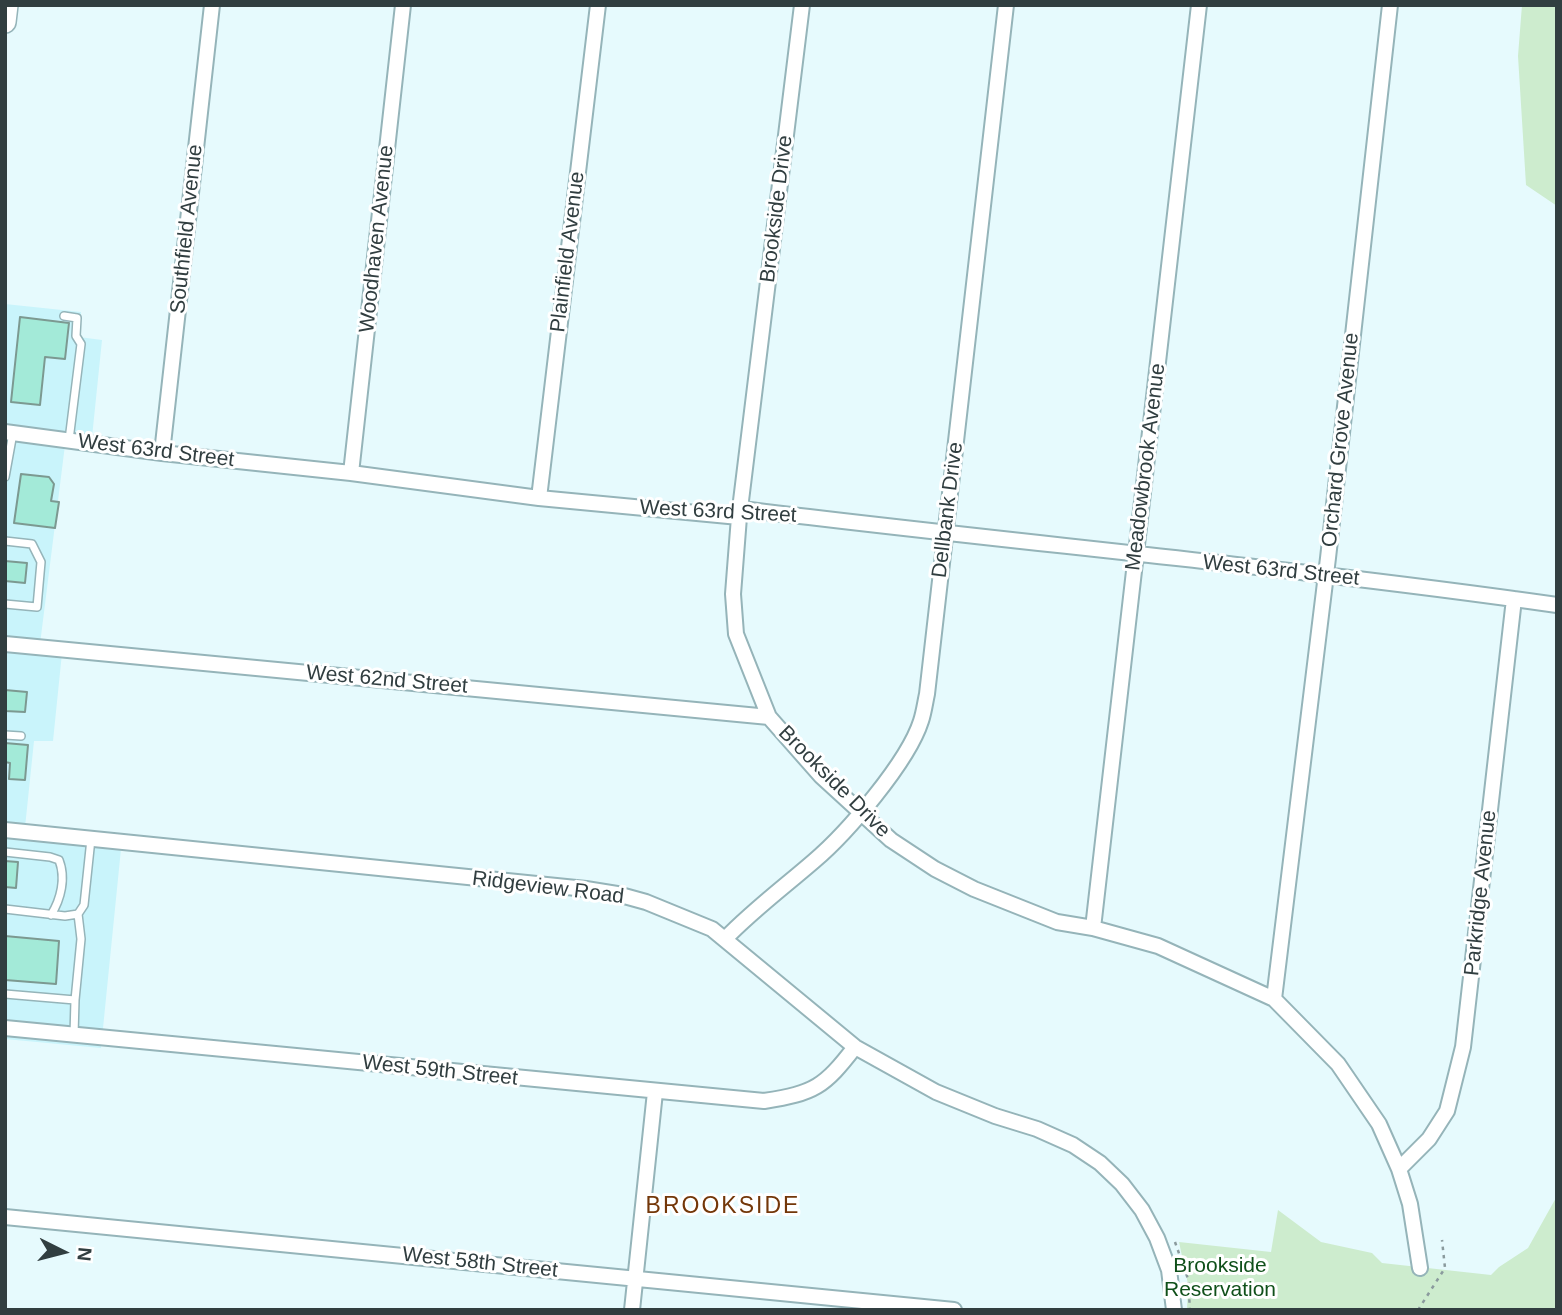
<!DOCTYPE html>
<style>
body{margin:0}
#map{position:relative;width:1562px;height:1315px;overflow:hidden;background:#e6fafd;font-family:Helvetica,sans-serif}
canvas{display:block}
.frame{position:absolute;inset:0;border:7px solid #313e40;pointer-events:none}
.north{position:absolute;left:28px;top:1217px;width:70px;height:70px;-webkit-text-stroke:5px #fff;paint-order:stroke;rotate:96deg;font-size:19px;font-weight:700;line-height:28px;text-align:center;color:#313e40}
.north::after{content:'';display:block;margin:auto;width:24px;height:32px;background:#313e40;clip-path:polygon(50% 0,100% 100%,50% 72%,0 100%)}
</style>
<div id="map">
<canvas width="1562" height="1315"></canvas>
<div class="frame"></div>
<div class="north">N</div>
</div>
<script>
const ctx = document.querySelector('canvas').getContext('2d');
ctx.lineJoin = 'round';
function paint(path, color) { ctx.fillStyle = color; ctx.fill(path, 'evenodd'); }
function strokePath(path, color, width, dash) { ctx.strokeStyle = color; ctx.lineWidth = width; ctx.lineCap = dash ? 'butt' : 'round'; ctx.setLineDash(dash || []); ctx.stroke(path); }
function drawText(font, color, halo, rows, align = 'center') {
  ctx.font = font + ' Helvetica,sans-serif'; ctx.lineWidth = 6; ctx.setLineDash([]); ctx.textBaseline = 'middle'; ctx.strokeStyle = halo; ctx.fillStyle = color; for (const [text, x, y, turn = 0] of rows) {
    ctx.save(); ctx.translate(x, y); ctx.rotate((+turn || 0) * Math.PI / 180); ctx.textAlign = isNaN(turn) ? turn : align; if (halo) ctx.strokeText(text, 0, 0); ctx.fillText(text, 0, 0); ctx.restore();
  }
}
paint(new Path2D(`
 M5 304 81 312 79 337 102 340 91 447 65 445 39 652 62 653 53 741H34L24 837 121 849 101 1048 5 1039Z`), '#c9f4fb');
paint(new Path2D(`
 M1522 5H1557V206L1526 185 1518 56Z
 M1557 1196V1310H1187L1188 1284 1179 1242 1271 1252 1278 1210 1321 1242 1372 1253 1382 1263 1491 1275 1499 1267 1528 1248Z`), '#cdecce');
const building = new Path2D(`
 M20 317 69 323 65 359 45 357 40 405 11 402Z
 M21 474 49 477 54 484 51 501 59 502 55 528 14 523Z
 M5 561 27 563 25 583 5 581Z
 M5 690 27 692 25 712 5 711Z
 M5 743 28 745 25 780 9 779 10 763 5 762Z
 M5 861 18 862 16 888 5 887Z
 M5 936 59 941 56 984 5 980Z`);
paint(building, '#a3ead8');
strokePath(building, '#7c9991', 2);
const service = new Path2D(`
 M64 316 77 318 76 336 81 344 69 440
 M5 477 13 433
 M5 541 32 544 41 562 37 607 5 604
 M5 735 21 736
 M5 852 50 857 59 860C66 878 61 899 51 915
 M5 909 65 916 78 914 84 905 91 839
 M5 994 75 1000 74 1035
 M75 1000 81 939 78 914`);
const minor = new Path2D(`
 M802 5 739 517 733 594 736 634 769 717 821 776 891 840 935 869 974 889 1057 922 1093 928 1158 946 1274 999 1338 1064 1379 1124 1399 1169 1410 1204 1420 1268
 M5 432 162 453 351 473 539 498 739 517 750 510C1019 543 1289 567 1557 605
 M162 453 212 5
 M351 473 403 5
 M539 498 598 5
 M5 644 769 717
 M5 830 586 889 617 894 646 902 712 929 855 1047 936 1092 995 1116 1037 1129 1073 1145 1100 1163 1122 1184 1142 1210 1157 1238 1169 1270 1174 1310
 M1093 928 1199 5
 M725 939C753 910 784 887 814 861 847 833 908 762 921 721 924 712 925 703 927 694L1006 5
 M1274 999 1328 558 1390 5
 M5 1028 764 1101C815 1093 824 1087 855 1047
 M1399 1169 1429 1139 1447 1111 1463 1047 1514 599
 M5 1217 954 1310
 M632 1310 655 1092`);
const secondary = new Path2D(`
 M5 22 7 5`);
strokePath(service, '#95b4b9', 10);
strokePath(minor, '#95b4b9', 18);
strokePath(secondary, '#95b4b9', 24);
strokePath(new Path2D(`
 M1175 1242 1188 1279 1190 1310
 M1418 1310 1445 1268 1442 1240`), '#8a9a9d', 2.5, [3.5, 5]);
strokePath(service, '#fff', 7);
strokePath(minor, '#fff', 14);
strokePath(secondary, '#fff', 21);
drawText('21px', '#313e40', '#fff', [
 ["Brookside Drive",777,209,-83],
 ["Southfield Avenue",187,229,-84],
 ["Woodhaven Avenue",377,239,-84],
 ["Plainfield Avenue",568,252,-83],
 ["Orchard Grove Avenue",1341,440,-84],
 ["West 63rd Street",156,451,7],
 ["Meadowbrook Avenue",1146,467,-83],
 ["Dellbank Drive",948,510,-83],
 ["West 63rd Street",718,512,3],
 ["West 63rd Street",1281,571,6],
 ["West 62nd Street",387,680,5],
 ["Brookside Drive",834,782,45],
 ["Ridgeview Road",548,888,7],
 ["Parkridge Avenue",1481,893,-84],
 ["West 59th Street",440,1071,6],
 ["West 58th Street",480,1263,6]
]);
drawText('21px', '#10501a', '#fff', [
 ["Brookside",1220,1266],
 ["Reservation",1220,1290]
]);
ctx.letterSpacing = '2px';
drawText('23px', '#733709', '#fff', [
 ["BROOKSIDE",723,1207]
]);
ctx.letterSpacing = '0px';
</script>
